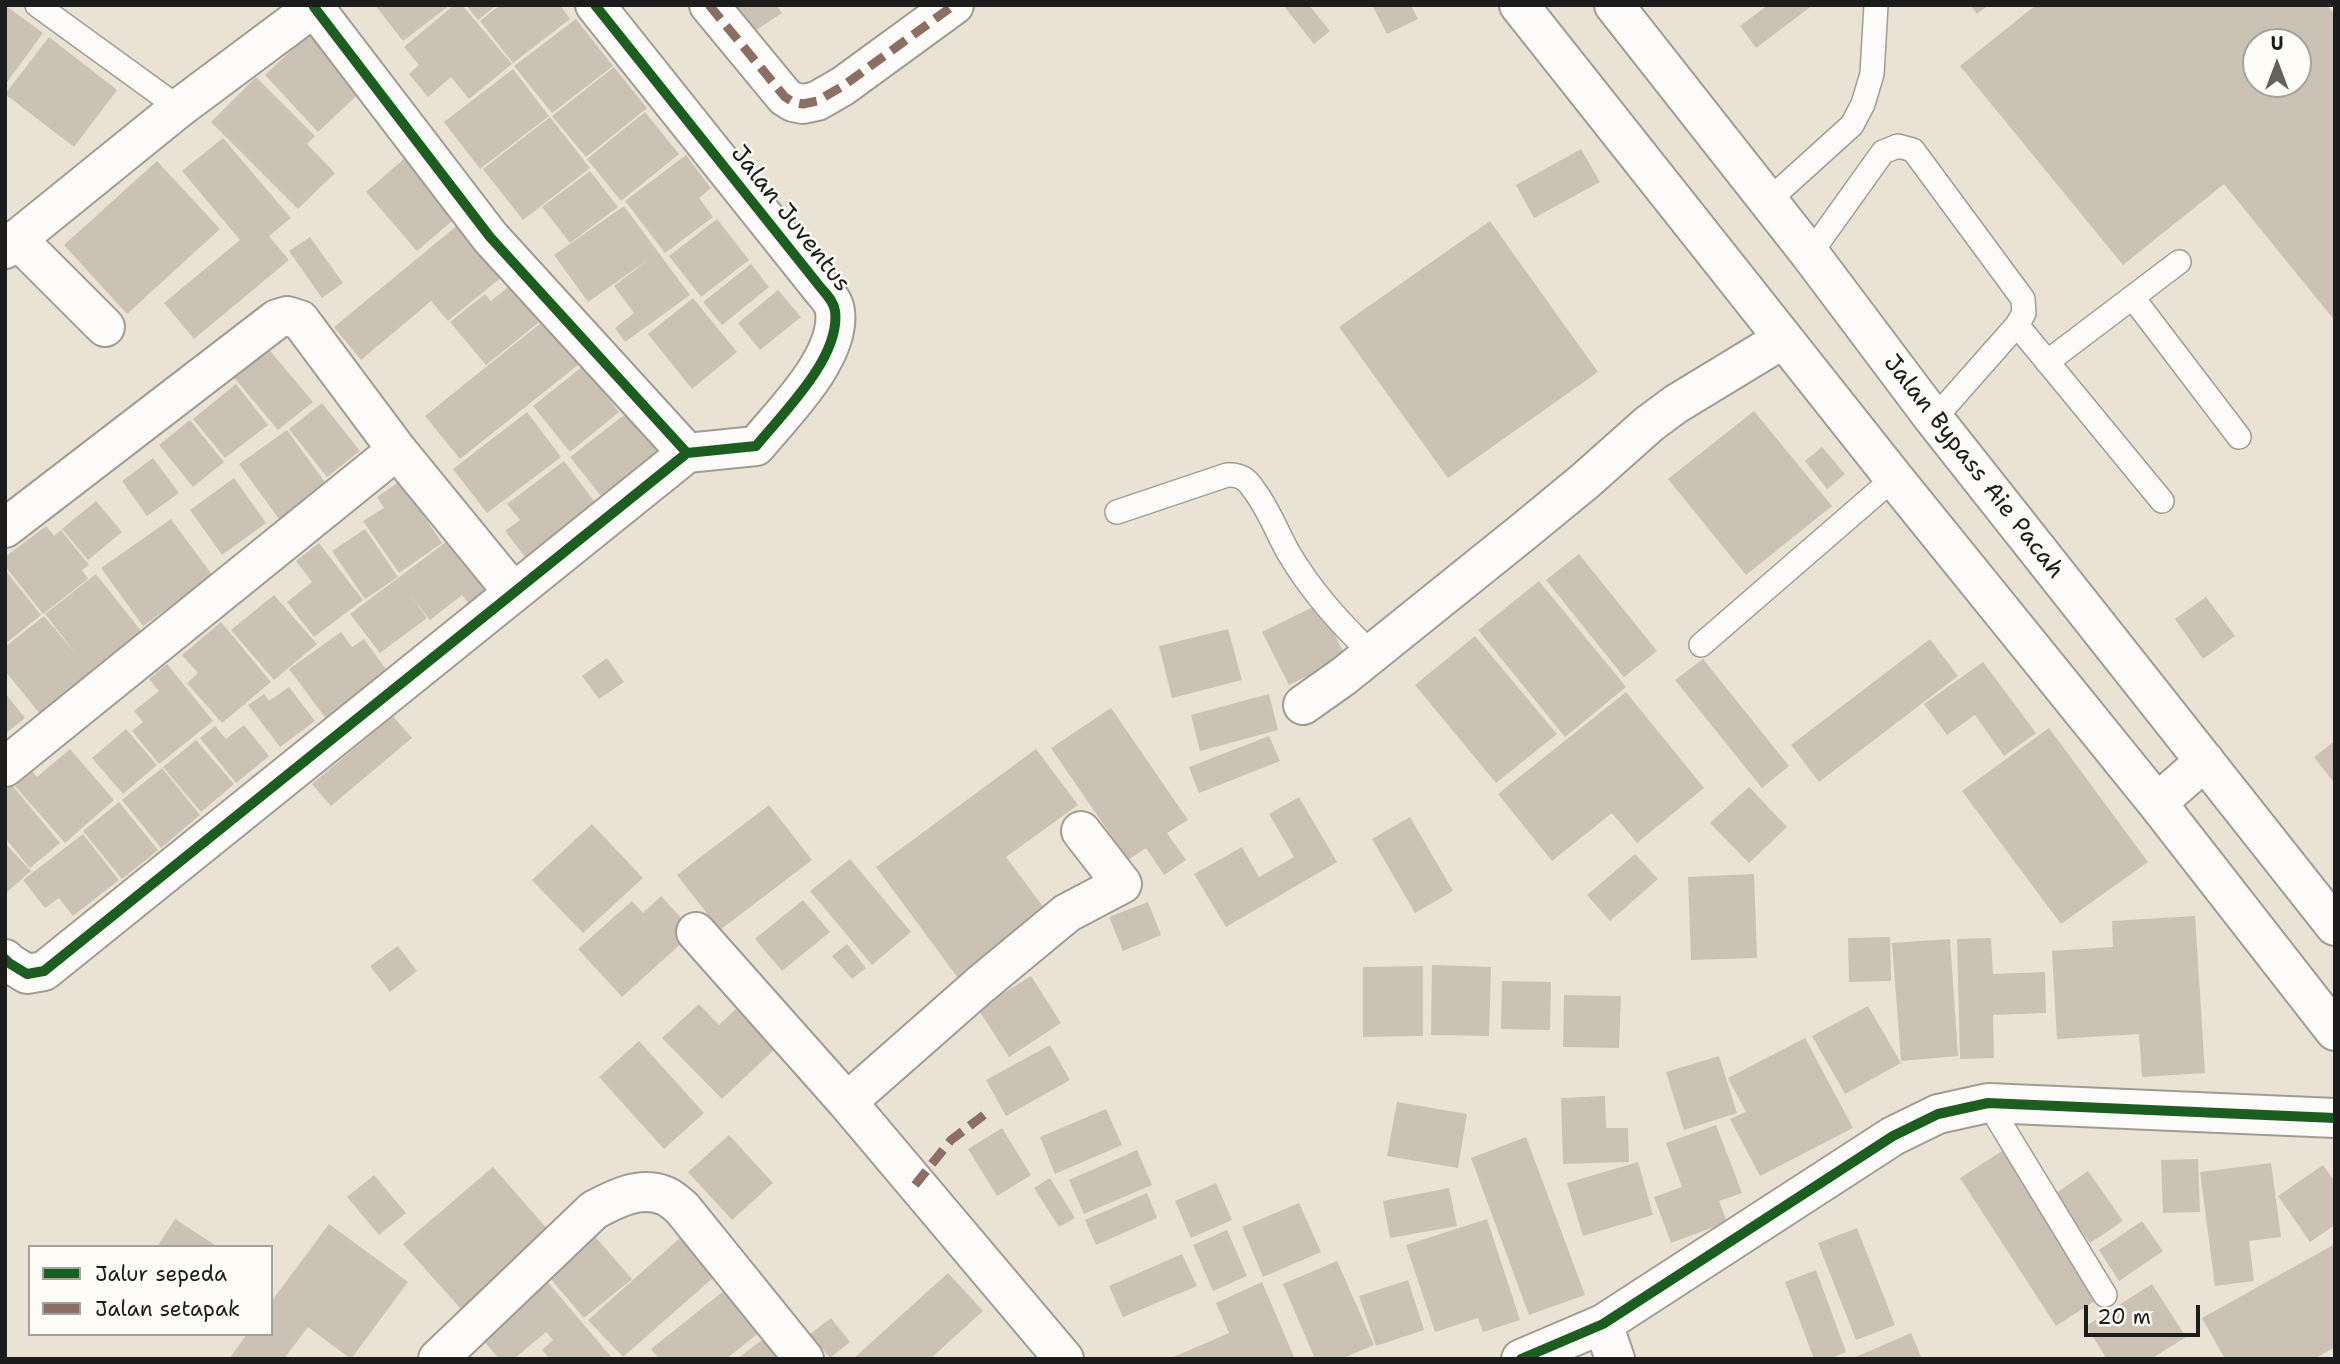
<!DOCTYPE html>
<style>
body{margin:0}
#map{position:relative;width:2340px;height:1364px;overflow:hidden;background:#eae3d5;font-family:"Shantell Sans",sans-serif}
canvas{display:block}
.frame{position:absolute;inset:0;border:7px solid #1c1c1c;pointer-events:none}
.legend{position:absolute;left:28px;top:1245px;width:245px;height:91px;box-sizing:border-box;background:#fdfcf7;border:2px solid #a3a29f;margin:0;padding:9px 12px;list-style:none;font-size:21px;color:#1c1c1c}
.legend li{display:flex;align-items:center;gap:14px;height:35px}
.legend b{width:35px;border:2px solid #a3a29f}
.north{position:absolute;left:2242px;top:28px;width:70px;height:70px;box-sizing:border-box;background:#fdfcf7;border:2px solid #a3a29f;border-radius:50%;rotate:0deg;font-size:19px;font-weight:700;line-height:28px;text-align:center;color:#1c1c1c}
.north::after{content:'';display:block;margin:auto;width:24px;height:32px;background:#64625d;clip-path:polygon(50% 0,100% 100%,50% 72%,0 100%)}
.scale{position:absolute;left:2084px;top:1305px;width:116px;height:32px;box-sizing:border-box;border:4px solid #1c1c1c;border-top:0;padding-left:9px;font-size:21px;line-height:24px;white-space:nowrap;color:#1c1c1c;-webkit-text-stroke:5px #fdfcf7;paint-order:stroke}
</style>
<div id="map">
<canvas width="2340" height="1364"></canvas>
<div class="frame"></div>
<ul class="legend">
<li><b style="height:9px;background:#1b5e20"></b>Jalur sepeda</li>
<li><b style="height:9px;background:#8d6e63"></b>Jalan setapak</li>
</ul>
<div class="north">U</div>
<div class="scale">20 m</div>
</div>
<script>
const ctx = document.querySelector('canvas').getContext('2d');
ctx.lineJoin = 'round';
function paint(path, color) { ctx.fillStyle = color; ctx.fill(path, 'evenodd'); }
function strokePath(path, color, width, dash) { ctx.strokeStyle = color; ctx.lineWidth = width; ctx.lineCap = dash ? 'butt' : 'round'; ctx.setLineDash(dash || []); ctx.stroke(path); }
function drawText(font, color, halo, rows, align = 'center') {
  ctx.font = font + ' "Shantell Sans",sans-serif'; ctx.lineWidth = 5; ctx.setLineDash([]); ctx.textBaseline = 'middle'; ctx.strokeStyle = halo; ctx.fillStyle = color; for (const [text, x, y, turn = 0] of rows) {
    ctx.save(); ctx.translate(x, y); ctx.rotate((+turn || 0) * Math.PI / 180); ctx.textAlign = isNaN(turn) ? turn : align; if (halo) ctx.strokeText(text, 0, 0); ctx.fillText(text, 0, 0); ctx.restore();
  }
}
paint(new Path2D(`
 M5 5 43 33 5 85Z
 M375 5H450L403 41Z
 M454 5H462L512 64 469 99 451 77 428 97 409 74 419 65 404 47Z
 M466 5H497L478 20Z
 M500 5H560L570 19 513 63 480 21Z
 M724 5H776L782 13 746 37Z
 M1283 5H1309L1330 31 1314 44Z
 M1375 5H1411L1418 19 1387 34 1373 7Z
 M1768 5H1813L1756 48 1740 26Z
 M1970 5H1989L1977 14Z
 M2036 5H2327L2335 15V321L2224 184 2123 265 1960 66ZM2256 42H2298V84H2256Z
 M576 19 613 66 552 113 514 66Z
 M313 30 366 87 318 132 265 75Z
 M49 37 117 90 74 147 5 94Z
 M614 67 647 108 586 157 552 116Z
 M513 69 549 116 480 169 444 122Z
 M256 77 315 136 307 144 335 173 298 209 211 122Z
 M645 112 679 154 621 201 587 159Z
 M550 117 590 168 523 220 483 169Z
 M223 138 291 218 269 236 289 260 194 339 164 303 240 240 182 171Z
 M1581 149 1600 182 1534 218 1516 185Z
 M414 150 466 209 417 251 366 192Z
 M686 155 711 188 699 198 713 217 665 253 625 201Z
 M157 161 220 229 127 314 64 245Z
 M590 171 618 207 570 243 542 207Z
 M624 206 690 295 625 342 615 328 634 313 614 286 652 257 588 302 554 255Z
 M465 219 509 271 448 321 431 301 361 360 334 327Z
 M717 219 749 260 701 297 669 256Z
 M1490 221 1598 372 1448 478 1339 327Z
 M310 237 343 283 322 298 289 251Z
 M751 264 769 287 722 325 703 302Z
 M518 279 548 315 486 365 450 322 485 294 491 301Z
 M778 290 801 317 760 350 738 323Z
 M693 298 737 352 692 389 648 334Z
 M547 318 583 361 460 459 425 416Z
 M266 346 313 402 278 430 231 374Z
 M583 366 619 412 570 452 533 406Z
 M236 384 268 425 225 458 193 419Z
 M322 403 360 451 327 477 289 429Z
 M1754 411 1832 506 1746 575 1668 479Z
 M527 412 561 457 487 513 453 469Z
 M628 412 659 451 601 496 570 457Z
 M190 420 224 462 193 487 159 445Z
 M287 430 332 492 284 526 239 464Z
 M1822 447 1845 474 1827 489 1805 461Z
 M153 458 179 493 147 516 122 481Z
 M564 461 600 509 529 562 505 531 520 520 507 504Z
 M234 478 266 523 222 555 190 510Z
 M400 481 442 543 399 573 363 521 384 508 377 497Z
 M96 501 122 532 88 560 62 529Z
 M171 519 213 576 143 626 101 568Z
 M46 526 54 536 61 530 89 565 82 570 88 579 43 614 5 566V557Z
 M365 529 398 577 365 599 332 551Z
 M446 542 462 563 476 553 502 587 473 609 462 595 430 620 410 595 427 618 380 653 350 614Z
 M319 543 363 600 314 637 287 602 312 582 296 561Z
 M1579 554 1657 651 1624 677 1546 580Z
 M5 570 41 615 5 644Z
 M96 574 141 631 89 672 92 675 41 715 5 671V647L44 616 76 654 45 614Z
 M1539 581 1626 687 1565 737 1478 630Z
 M274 595 317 644 274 680 231 630Z
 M2206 597 2235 636 2203 659 2175 619Z
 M1319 604 1346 657 1289 685 1262 632Z
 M221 622 271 682 222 723 187 683 198 673 182 655Z
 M1228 629 1242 680 1172 698 1159 646Z
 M341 632 352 647 364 639 390 675 327 720 289 669Z
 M1475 636 1557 734 1496 783 1415 685Z
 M1930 639 1958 676 1819 782 1791 745Z
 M607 658 624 682 599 699 582 676Z
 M1703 659 1789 766 1762 788 1675 680Z
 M1983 662 2036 733 2004 756 1975 715 1947 735 1924 704Z
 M167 664 213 721 159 764 132 731 143 722 134 711 159 691 149 679Z
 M289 687 315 721 280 747 248 705 264 694 269 701Z
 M1626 692 1704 788 1637 843 1612 813 1552 861 1498 794Z
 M5 693 25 718 5 734Z
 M1269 694 1278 730 1200 751 1191 715Z
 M1111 708 1188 820 1167 833 1186 860 1164 875 1146 848 1128 860 1051 748Z
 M393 716 412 738 331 806 312 784Z
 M244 725 269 756 236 783 200 738 215 726 226 739Z
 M2049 728 2148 862 2061 924 1962 791Z
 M126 729 157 765 123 794 92 758Z
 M1269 736 1280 761 1199 793 1189 767Z
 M196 740 234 784 201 812 163 767Z
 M2335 741V784L2314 757Z
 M70 749 114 800 65 843 15 786 32 771 37 777Z
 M1036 749 1078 805 1006 857 1047 912 958 978 876 867Z
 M162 768 200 815 161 848 122 800Z
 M12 785 60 843 30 868 5 838V791Z
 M1749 787 1787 827 1749 863 1710 823Z
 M1299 797 1337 862 1226 927 1194 874 1242 847 1259 877 1294 857 1269 814Z
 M119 802 158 850 122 879 83 831Z
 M769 805 812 860 720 930 677 875Z
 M1410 817 1453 891 1415 913 1372 839Z
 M592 824 643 878 583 933 532 880Z
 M83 834 119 880 73 916 59 898 45 908 23 880Z
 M5 843 31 871 5 894Z
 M1635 854 1658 879 1610 921 1587 895Z
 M850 859 911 932 872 965 810 891Z
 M1754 874 1757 958 1691 960 1688 877Z
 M661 896 694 932 622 997 578 949 632 901 643 913Z
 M803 900 830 932 782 971 755 939Z
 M1148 902 1161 935 1123 951 1109 917Z
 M2195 916 2205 1073 2142 1077 2139 1034 2057 1039 2052 951 2113 947 2112 921Z
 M1890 937 1891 981 1849 982 1848 938Z
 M1991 938 1993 974 2045 972 2046 1013 1993 1015 1994 1058 1960 1059 1957 939Z
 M1950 939 1958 1056 1901 1061 1892 943Z
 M847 944 866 968 852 979 832 956Z
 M398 946 417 971 390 992 370 966Z
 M1432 965 1491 967 1489 1036 1431 1035Z
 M1423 966V1036L1363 1037V967Z
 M1031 976 1061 1023 1009 1057 978 1009Z
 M1502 981 1551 982 1550 1030 1501 1029Z
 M1564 995 1621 996 1619 1048 1563 1047Z
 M744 1001 782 1042 722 1099 662 1038 699 1004 719 1025Z
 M1868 1006 1901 1063 1845 1094 1812 1036Z
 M1805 1038 1853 1128 1760 1176 1730 1119 1746 1112 1728 1078Z
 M639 1041 704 1113 664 1149 599 1077Z
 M1050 1045 1070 1080 1006 1116 986 1080Z
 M1719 1056 1737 1113 1684 1130 1666 1072Z
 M1605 1096 1606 1128H1628L1629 1162 1563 1164 1561 1098Z
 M1397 1102 1467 1114 1458 1168 1387 1156Z
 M1106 1109 1122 1145 1055 1174 1040 1137Z
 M1716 1125 1742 1193 1719 1201 1727 1222 1671 1243 1654 1197 1682 1187 1666 1143Z
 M1002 1128 1031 1175 997 1196 968 1149Z
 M729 1135 773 1183 732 1220 688 1172Z
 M1526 1137 1585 1295 1529 1315 1471 1158Z
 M1137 1150 1152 1185 1084 1214 1069 1180Z
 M2002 1151 2098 1299 2056 1326 1960 1178Z
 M2198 1159 2200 1212 2163 1213 2161 1160Z
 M1638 1162 1653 1215 1583 1236 1567 1183Z
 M2271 1163 2281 1237 2249 1241 2254 1281 2215 1286 2200 1172Z
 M2323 1165 2335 1182V1225L2310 1242 2278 1196Z
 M493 1167 556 1239 467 1316 403 1244Z
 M2088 1171 2123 1221 2090 1243 2055 1194Z
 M374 1175 406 1213 379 1235 347 1197Z
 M1050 1178 1075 1218 1059 1227 1034 1188Z
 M1216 1183 1232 1220 1191 1238 1175 1201Z
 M1449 1188 1457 1226 1390 1238 1383 1201Z
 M1147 1193 1157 1218 1096 1245 1085 1220Z
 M1299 1203 1321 1252 1263 1277 1242 1227Z
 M175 1219 218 1247H157Z
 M1487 1219 1520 1320 1483 1332 1478 1318 1435 1332 1406 1245Z
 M2142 1221 2163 1251 2119 1281 2099 1250Z
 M329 1224 408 1282 351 1359 308 1327 286 1356 290 1359H229L247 1334H271V1302Z
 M1857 1228 1895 1325 1856 1340 1818 1243Z
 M1227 1230 1247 1276 1213 1291 1193 1245Z
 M592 1233 632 1279 584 1318 545 1272Z
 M680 1238 714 1277 623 1357 588 1320Z
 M2335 1244V1347L2314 1359H2225L2202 1318Z
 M1182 1254 1197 1286 1123 1317 1109 1286Z
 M1337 1261 1374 1345 1341 1359H1315L1283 1284Z
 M1816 1270 1846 1352 1829 1359H1814L1785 1282Z
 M948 1273 983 1311 930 1359H853Z
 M545 1279 613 1359H550L542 1350 553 1340 546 1332 514 1359H499L478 1334Z
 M1408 1280 1424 1330 1376 1346 1359 1296Z
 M1262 1282 1295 1359H1169L1229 1333 1216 1303Z
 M2152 1284 2186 1337 2151 1359H2101L2105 1356 2086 1326Z
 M731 1285 765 1328 726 1359H659L651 1349Z
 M831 1318 850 1342 830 1358 810 1334Z
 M772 1332 793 1359H737Z
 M1911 1333 1922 1359H1851Z`), '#ccc1b5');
const lane = new Path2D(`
 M37 5 179 108
 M1768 201 1852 125 1863 104 1872 74 1876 5
 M1810 254 1883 152 1898 146 1913 150 2023 299 2024 313 2017 325 1934 419
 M2133 298 2239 437
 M2017 325 2162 501
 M2047 362 2179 262
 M1117 512 1227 475C1240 474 1247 479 1254 490 1268 508 1277 532 1288 552 1311 591 1339 622 1371 653
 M1701 645 1894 478
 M1988 1103 2105 1295`);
const street = new Path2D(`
 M595 5 821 288C827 295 834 302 835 311 841 357 783 413 756 446L687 453
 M709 5 785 97 793 102 803 104 817 101 843 86 954 5
 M18 240 105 327
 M5 249 179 108 317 5
 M5 528 277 319 287 316 300 320 397 450 513 592
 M1303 705 1344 676 1523 532 1585 481 1649 424 1676 404 1783 339
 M5 767 397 450
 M696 932 847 1102 1064 1359
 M5 959 9 963 27 974 44 971 687 453 490 237 314 7
 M847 1102 980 985 1067 913 1122 884 1081 831
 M1603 1324 1615 1359
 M438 1359 594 1210C615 1199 639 1186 663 1195 670 1197 676 1203 682 1208L804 1359
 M1521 1359 1603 1324 1893 1136 1938 1114 1988 1103 2335 1118`);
const highway = new Path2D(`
 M1519 5 1894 478 2157 803 2335 1031
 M1614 5 1810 254 1934 419 2335 926
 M2157 803 2205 761`);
strokePath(lane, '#a09c94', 26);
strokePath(street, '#a09c94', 42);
strokePath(highway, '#a09c94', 42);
strokePath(lane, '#fcfbf9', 23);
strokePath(street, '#fcfbf9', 38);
strokePath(highway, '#fcfbf9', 38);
strokePath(new Path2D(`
 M709 5 785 97 793 102 803 104 817 101 843 86 954 5
 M915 1185 951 1140 984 1115`), '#8d6e63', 9, [18, 9]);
strokePath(new Path2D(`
 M595 5 821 288C827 295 834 302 835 311 841 357 783 413 756 446L687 453
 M5 959 9 963 27 974 44 971 687 453 490 237 314 7
 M1521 1359 1603 1324 1893 1136 1938 1114 1988 1103 2335 1118`), '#1b5e20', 10);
drawText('24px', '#1c1c1c', '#fdfcf7', [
 ["Jalan Juventus",790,219,52],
 ["Jalan Bypass Aie Pacah",1973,467,52]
]);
</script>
